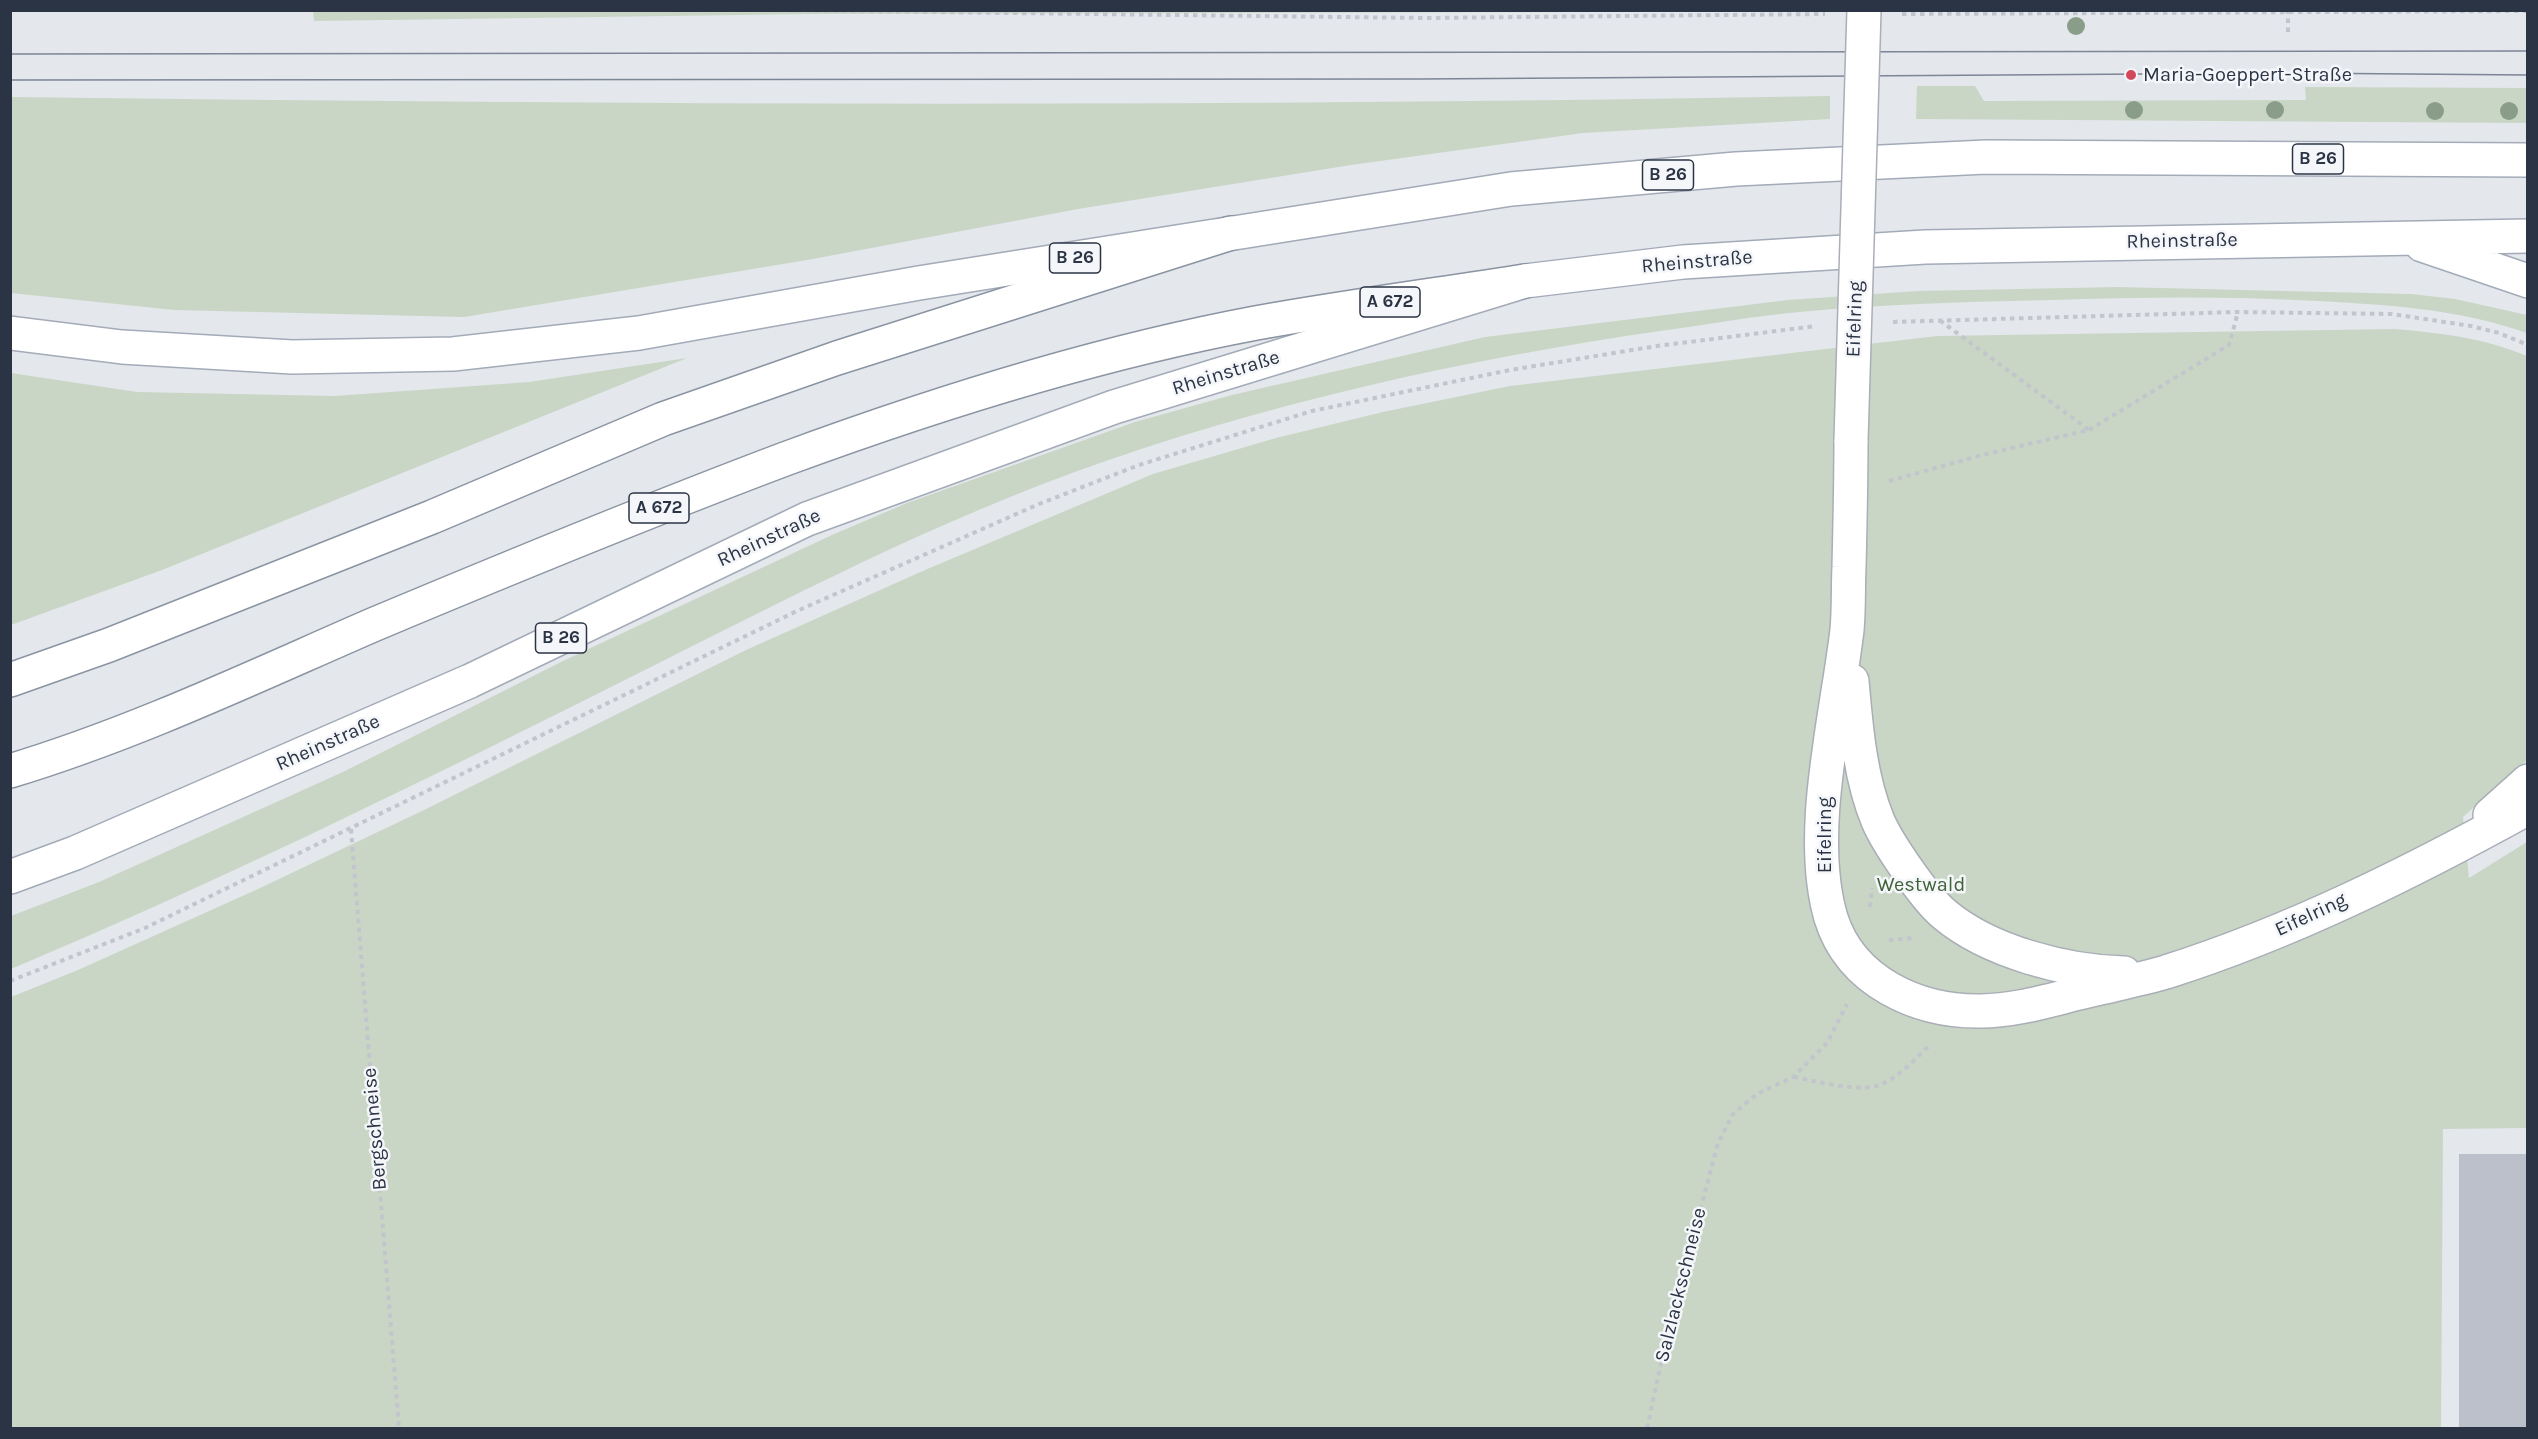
<!DOCTYPE html>
<meta charset="utf-8">
<style>
body{margin:0}
#map{position:relative;width:2538px;height:1439px;overflow:hidden;background:#e4e7ec;font-family:Karla,sans-serif}
canvas{display:block}
.frame{position:absolute;inset:0;border:12px solid #2b3445;pointer-events:none}
</style>
<div id="map">
<canvas width="2538" height="1439"></canvas>
<div class="frame"></div>
</div>
<script>
const ctx = document.querySelector('canvas').getContext('2d');
ctx.lineJoin = 'round';
function paint(path, color) { ctx.fillStyle = color; ctx.fill(path, 'evenodd'); }
function strokePath(path, color, width, dash) { ctx.strokeStyle = color; ctx.lineWidth = width; ctx.lineCap = dash ? 'butt' : 'round'; ctx.setLineDash(dash || []); ctx.stroke(path); }
function drawText(font, color, halo, rows, align = 'center') {
  ctx.font = font + ' Karla,sans-serif'; ctx.lineWidth = 5; ctx.setLineDash([]); ctx.textBaseline = 'middle'; ctx.strokeStyle = halo; ctx.fillStyle = color; for (const [text, x, y, turn = 0] of rows) {
    ctx.save(); ctx.translate(x, y); ctx.rotate((+turn || 0) * Math.PI / 180); ctx.textAlign = isNaN(turn) ? turn : align; if (halo) ctx.strokeText(text, 0, 0); ctx.fillText(text, 0, 0); ctx.restore();
  }
}
paint(new Path2D(`
 M313 11H1972L811 14 314 21Z
 M1917 86H1975L1984 101 2306 100 2305 87 2527 88V123L1916 119Z
 M1830 96V119L1583 133 1351 165 1078 209 813 259 464 317 174 310 11 293V97C617 105 1223 107 1830 96Z
 M2118 287 2411 294 2455 299 2527 315V333C2459 309 2390 305 2318 301 2229 296 2140 297 2052 300 1967 302 1883 304 1799 312 1755 316 1711 324 1667 330 1465 359 1264 403 1072 473 909 533 756 615 601 692 407 789 211 885 11 969V916L99 882 343 772 563 661 832 535 907 503 1135 422 1232 395 1485 337 1788 300 1918 291Z
 M2395 329C2441 333 2484 338 2527 356V760L2463 817 2469 878 2527 842V1128L2443 1129 2441 1428H11V997L78 970 258 889 424 810 746 650 925 570 1153 474 1276 438 1383 412 1510 386 1937 336Z
 M687 358 162 570 11 625V373L137 392 335 396 529 382Z`), '#c9d6c5');
paint(new Path2D(`
 M2528 1155V1428H2461V1156Z`), '#0003');
paint(new Path2D(`
 M2459 1154H2528V1428H2459Z`), '#bbc0ca');
const secondary = new Path2D(`
 M1851 440C1851 482 1850 525 1849 567 1848 587 1849 609 1847 630 1837 716 1806 834 1831 918 1851 982 1918 1012 1981 1011 2018 1011 2056 998 2092 990 2117 984 2142 979 2166 972 2292 932 2412 872 2528 808
 M1852 681C1856 727 1860 778 1878 821 1888 844 1925 898 1944 914 1989 952 2067 972 2124 973
 M2490 815 2528 781`);
const primary = new Path2D(`
 M2422 245 2528 281
 M10 333 122 347 292 357 453 354 639 333 919 283 1511 189 1736 169 1986 157 2528 160
 M10 877 75 853 470 681 807 519 1114 407 1525 281 1683 262 1925 247 2528 236`);
const highway = new Path2D(`
 M10 680 109 645 432 517 663 419 837 358 1231 233
 M10 771C136 733 255 676 375 624 511 567 647 511 785 459 937 403 1096 353 1256 323 1345 307 1436 295 1525 281`);
strokePath(secondary, '#a9aeb7', 36);
strokePath(primary, '#a3abb8', 36);
strokePath(highway, '#8b94a3', 36);
strokePath(new Path2D(`
 M761 10 1424 18 1825 14
 M2286 10 2288 13V35
 M1902 14 2528 11
 M1893 322 2238 312 2392 314 2471 326 2499 333 2528 345
 M2089 430 2229 345 2238 312
 M1889 481 1986 454 2089 430 1938 319
 M351 829 399 1428
 M1870 907 1872 888
 M1889 940 1914 938
 M10 981 145 928 797 611 1039 504 1139 465 1312 411 1510 370 1657 346 1816 326
 M1794 1077C1817 1081 1861 1094 1882 1084 1900 1076 1915 1059 1930 1045
 M1647 1428 1667 1336 1718 1143 1733 1114 1757 1094 1793 1077 1827 1043 1847 1004`), '#c2c5cb', 4, [4.5, 4.5]);
strokePath(secondary, '#fff', 33);
strokePath(primary, '#fff', 33);
strokePath(highway, '#fff', 33);
strokePath(new Path2D(`
 M10 54 2528 51
 M10 80 1421 79 2290 73 2528 75`), '#7d8696', 1.5);
const secondaryBridge = new Path2D(`
 M1851 440 1864 10`);
strokePath(secondaryBridge, '#a9aeb7', 36, []);
strokePath(secondaryBridge, '#fff', 33);
ctx.fillStyle = '#899d89';
for (const [x, y] of [
 [2076,26],
 [2134,110],
 [2275,110],
 [2435,111],
 [2509,111]
]) { ctx.beginPath(); ctx.arc(x, y, 9, 0, 2 * Math.PI); ctx.fill(); }
for (const [x, y, r, color] of [
 [2131,75,6,"#d1495b"]
]) { const dot = new Path2D(); dot.arc(x, y, r, 0, 2 * Math.PI); ctx.fillStyle = color; ctx.fill(dot); strokePath(dot, '#f4f6f9', 2); }
for (const [x, y, w] of [
 [2318,159,51],
 [1668,175,51],
 [1075,258,51],
 [1390,302,60],
 [659,508,60],
 [561,638,51]
]) { const box = new Path2D(); box.roundRect(x - w / 2, y - 15, w, 30, 4.5); ctx.fillStyle = '#f4f6f9'; ctx.fill(box); strokePath(box, '#2b3445', 1.5); }
drawText('bold 18px', '#2b3445', null, [
 ["B 26",2318,159],
 ["B 26",1668,175],
 ["B 26",1075,258],
 ["A 672",1390,302],
 ["A 672",659,508],
 ["B 26",561,638]
]);
drawText('20px', '#2b3445', '#f4f6f9', [
 ["Maria-Goeppert-Straße",2143,75]
], 'left');
drawText('20px', '#2b3445', '#f4f6f9', [
 ["Rheinstraße",2182,241,-1],
 ["Rheinstraße",1697,262,-5],
 ["Eifelring",1855,319,-88],
 ["Rheinstraße",1226,373,-17],
 ["Rheinstraße",769,538,-25],
 ["Rheinstraße",328,743,-24],
 ["Eifelring",1825,835,-90],
 ["Eifelring",2311,915,-25],
 ["Bergschneise",375,1129,-95],
 ["Salzlackschneise",1681,1285,-76]
]);
drawText('20px', '#3f6138', '#f4f6f9', [
 ["Westwald",1921,885]
]);
</script>
